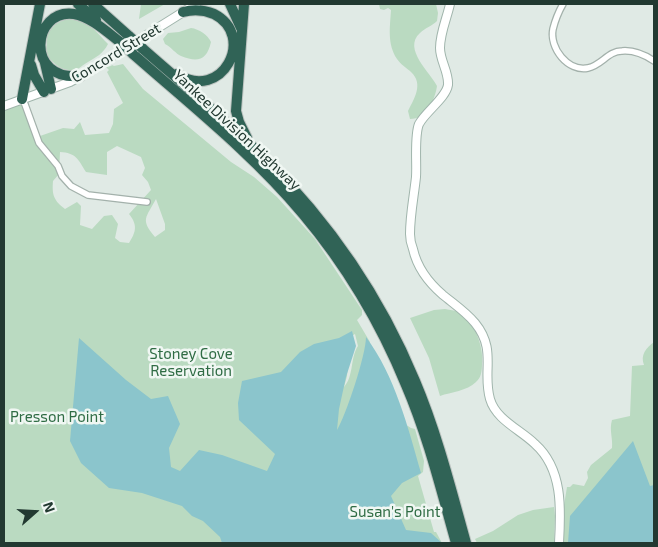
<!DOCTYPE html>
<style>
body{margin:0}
#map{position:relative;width:658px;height:547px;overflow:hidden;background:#e0eae5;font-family:"Exo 2",sans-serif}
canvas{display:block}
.frame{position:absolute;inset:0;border:5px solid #223931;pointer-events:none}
.north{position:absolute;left:10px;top:487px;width:50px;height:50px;-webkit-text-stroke:4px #f0f7f3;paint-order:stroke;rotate:71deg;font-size:14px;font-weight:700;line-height:20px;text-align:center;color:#223931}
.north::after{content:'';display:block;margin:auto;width:18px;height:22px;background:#223931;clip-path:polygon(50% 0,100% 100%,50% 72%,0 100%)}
</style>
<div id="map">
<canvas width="658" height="547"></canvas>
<div class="frame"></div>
<div class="north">N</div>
</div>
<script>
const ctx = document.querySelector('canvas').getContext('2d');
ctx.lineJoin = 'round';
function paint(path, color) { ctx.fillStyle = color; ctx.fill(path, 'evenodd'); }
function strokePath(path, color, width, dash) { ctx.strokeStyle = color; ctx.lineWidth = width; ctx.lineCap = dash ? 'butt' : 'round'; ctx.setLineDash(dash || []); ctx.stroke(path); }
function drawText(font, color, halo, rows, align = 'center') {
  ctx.font = font + ' "Exo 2",sans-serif'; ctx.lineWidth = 5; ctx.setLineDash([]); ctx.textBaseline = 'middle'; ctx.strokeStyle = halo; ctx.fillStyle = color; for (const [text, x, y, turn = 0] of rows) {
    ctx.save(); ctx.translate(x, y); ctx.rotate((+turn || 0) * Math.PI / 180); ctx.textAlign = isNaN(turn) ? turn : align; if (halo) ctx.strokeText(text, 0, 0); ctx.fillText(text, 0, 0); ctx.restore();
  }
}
paint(new Path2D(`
 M141 4H165L139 19Z
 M379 4H436L438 13 437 21C432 26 425 28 420 33 402 49 431 73 437 86 435 100 426 119 410 119L408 111C414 99 424 84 411 72 407 68 401 65 397 59 387 44 390 27 391 10L388 8 384 10 380 9Z
 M75 18C90 22 98 34 108 44 103 54 96 57 88 62 84 64 81 67 78 69 64 74 52 63 45 53L47 44 46 36C55 23 59 20 75 18Z
 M191 28C199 29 208 35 211 42 207 60 198 63 181 56 176 54 171 47 165 44L163 39 168 33 179 32Z
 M123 64 143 89 231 162 254 177 277 197 315 239 362 310V315L357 320 370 342 369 345 400 421 411 428 415 429 424 461 423 472 418 476 434 532H436L442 543H4V108L21 103 27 105 40 136 63 128 74 129 80 122 85 135 109 133 113 124 114 109 123 103 107 72 109 70 106 67 111 66 112 65 114 66ZM117 146 141 157 145 168 142 175 148 182 151 190 129 214C138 225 136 232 129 243L120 242 115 238 118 224 112 215 104 216 92 229 80 225 81 206 77 202 65 209C53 200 52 194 53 181L59 174 60 152C76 153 78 159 86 172L107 175V152ZM156 199 165 224V230L155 237C140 219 146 218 156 199ZM355 334 358 346C350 358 354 376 344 387L347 376 350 337Z
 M445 309C448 310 453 310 456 311 474 319 484 346 482 364 482 371 481 378 476 382 467 391 451 392 440 396L429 358 410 318 434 310Z
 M654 342V543H562L564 505 567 487H570L573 484 584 486 588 478 587 472 591 465 612 448C613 438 609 430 612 420L630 416 632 366 644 365C640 355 646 348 654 342Z
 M554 507 555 516 554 543H477L475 539 493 531 518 515 533 510Z`), '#badac1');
paint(new Path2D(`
 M352 331 356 346 346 377 339 409 337 430C346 415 366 355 366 337 395 376 408 427 421 473L402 483 391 496 406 530 431 533 442 543H222L220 537 203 521 192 516 182 506 142 493 109 488 81 463 70 441 79 338 126 380 151 399 168 396 180 424 169 448 171 467 180 471 199 450 222 455 267 471 275 454 239 420 238 403 242 381 281 372 300 352 314 344 339 338Z
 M633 441 650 486 654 485V543H568L570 516Z`), '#8bc5cc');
const street = new Path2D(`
 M563 4C559 11 555 21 553 29 549 48 568 72 588 68 602 65 608 51 622 51 634 50 645 55 654 61
 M23 99 39 143 58 166 62 176 71 186 88 195 147 202`);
const secondary = new Path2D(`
 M450 4C447 18 440 33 440 48 440 61 449 72 448 85 446 98 426 111 419 124 414 136 417 163 416 177 414 196 410 215 410 234 410 239 411 244 413 249 417 267 429 283 443 295 454 304 466 312 475 323 497 350 482 371 490 399 496 420 521 430 535 444 563 469 561 509 559 543
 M4 106 70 82 81 76 196 4`);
const highway = new Path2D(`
 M78 4 96 20
 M93 4 130 37
 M230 4 241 28
 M244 4 236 111 239 122 247 138
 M142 48C183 84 225 119 263 157 328 221 380 296 415 381 437 433 451 489 466 543
 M133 54C191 105 254 155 303 214 346 265 381 324 406 385 428 436 441 490 456 543
 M45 63 51 89
 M31 65 34 75 44 92
 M177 74C222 103 257 36 214 14 204 10 194 9 183 12
 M81 76C24 82 32 8 74 14 91 17 107 32 120 42
 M22 99 40 4`);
strokePath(street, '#a3b1ab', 8);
strokePath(secondary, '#a0b5ac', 10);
strokePath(highway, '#bdc4c1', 12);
strokePath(street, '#fff', 5.5);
strokePath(secondary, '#fff', 8);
strokePath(highway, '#306356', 10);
const highwayBridge = new Path2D(`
 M130 37 142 48
 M122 43 133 54`);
strokePath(highwayBridge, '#bdc4c1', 12, []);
strokePath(highwayBridge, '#306356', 10);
drawText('15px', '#223931', '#f0f7f3', [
 ["Concord Street",116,53,-31],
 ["Yankee Division Highway",237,130,43]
]);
drawText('15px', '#2f6c44', '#f0f7f3', [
 ["Stoney Cove",191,354],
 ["Reservation",191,371],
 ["Presson Point",57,417],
 ["Susan's Point",395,512]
]);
</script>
